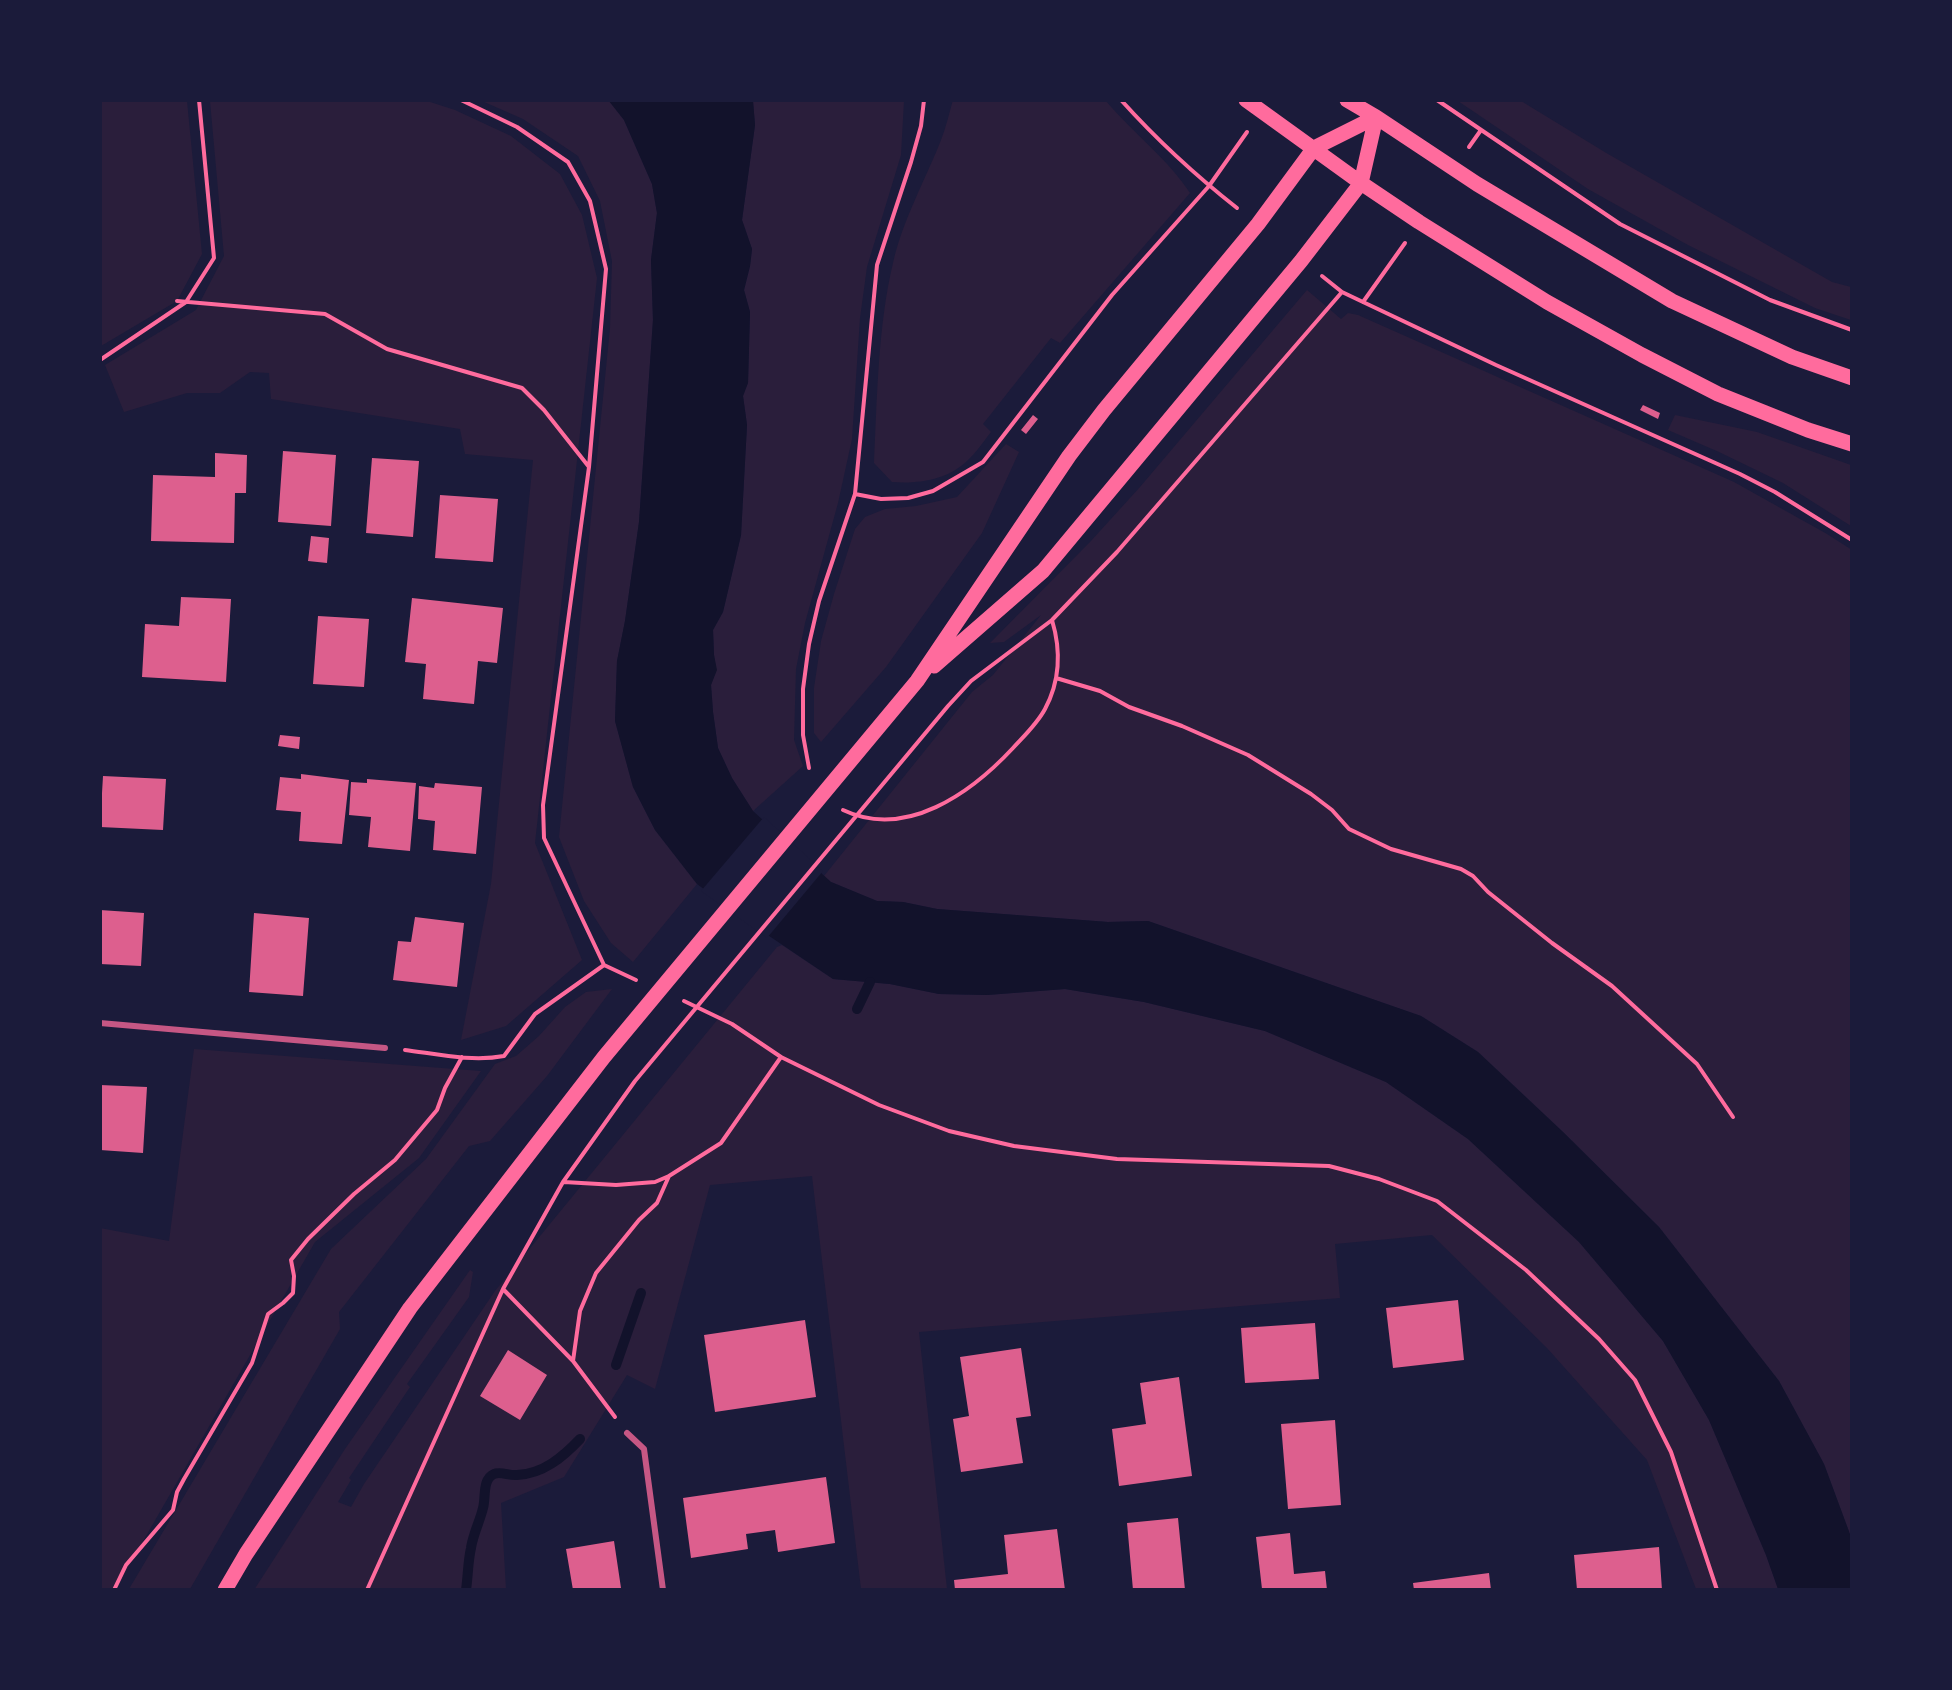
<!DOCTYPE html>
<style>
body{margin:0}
#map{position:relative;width:1952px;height:1690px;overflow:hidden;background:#1b1b3a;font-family:"Source Serif 4",serif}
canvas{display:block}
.frame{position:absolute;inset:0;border:102px solid #1b1b3a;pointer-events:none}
</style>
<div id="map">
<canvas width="1952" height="1690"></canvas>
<div class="frame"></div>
</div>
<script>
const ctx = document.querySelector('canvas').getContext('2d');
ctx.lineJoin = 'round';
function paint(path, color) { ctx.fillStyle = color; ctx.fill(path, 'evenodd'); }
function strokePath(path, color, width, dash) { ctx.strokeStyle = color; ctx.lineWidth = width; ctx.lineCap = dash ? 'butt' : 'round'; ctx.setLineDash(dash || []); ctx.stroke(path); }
paint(new Path2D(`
 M953 100 1106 101C1133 133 1167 158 1190 193L1060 343 1051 338 983 424 991 432C983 442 976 453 967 461 947 480 918 484 892 482L874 463C877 400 878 325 893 263 903 219 925 181 941 140 946 127 949 114 953 100Z
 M101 101H187L202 254 177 301 101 346Z
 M210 101H427L455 110 511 136 560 174 582 215 597 278 535 843 582 960 506 1026 461 1040 491 884 533 460 465 454 460 429 271 399 269 373 250 372 220 393H187L124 412 105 365 196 310 224 256Z
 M482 101H609L624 120 652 184 657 213 651 260 653 320 639 522 625 621 617 661 615 721 633 787 655 830 697 884 633 962 611 943 584 901 559 837 610 328 612 261 600 201 578 156 523 119Z
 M753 101H904L901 155 867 267 860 318 852 439 838 503 805 623 796 669 794 740 803 766 753 811 732 778 718 748 713 712 711 685 716 670 714 655 713 630 723 612 741 535 747 425 743 396 748 382 750 312 744 290 750 266 752 249 742 220 755 125Z
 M1458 101H1521L1608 154 1832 282 1851 287V320L1815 308 1688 245 1588 189Z
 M1307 290 1341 319 1348 313 1358 315 1734 482 1827 534 1852 550 1851 1537 1824 1464 1779 1381 1659 1227 1563 1132 1478 1052 1421 1016 1148 921 1108 922 937 909 903 902 877 901 831 882 824 876 972 692 993 675 1041 615 1004 642 990 643 1090 542 1140 487Z
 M1675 415 1757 432 1851 465V526L1783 483 1719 452 1668 430Z
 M1006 444 1019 452 982 533 886 667 821 742 814 733V688L821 641 834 594 855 529 865 517 885 509 916 506 957 497Z
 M782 945 833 979 890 984 939 994 987 995 1065 989 1144 1002 1265 1031 1386 1082 1468 1139 1579 1242 1663 1341 1709 1420 1766 1555 1778 1589H1696L1647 1460 1547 1348 1432 1235 1335 1244 1340 1298 919 1332 947 1589H861L812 1176 710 1185 655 1389 627 1375 564 1477 501 1503 506 1589 254 1590 345 1449 470 1270 473 1272 469 1297 407 1384 410 1387 349 1478 351 1480 338 1502 351 1507 364 1484 495 1291 777 947Z
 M612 989 547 1076 490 1141 469 1146 339 1312 340 1329 190 1589H129L331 1249 426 1159 495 1064 516 1056 539 1036 565 1007 586 992Z
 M194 1049 481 1071 419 1158 315 1242 115 1590 100 1589V1228L169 1241Z`), '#2a1e3b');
paint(new Path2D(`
 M609 101H753L755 125 742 220 752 249 750 266 744 290 750 312 748 383 743 396 747 425 741 535 723 612 713 630 714 655 717 670 711 685 713 712 718 748 732 778 753 811 831 882 877 901 903 902 937 909 1108 922 1148 921 1421 1016 1478 1052 1563 1132 1659 1227 1779 1381 1824 1464 1851 1537V1589H1778L1766 1555 1709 1420 1663 1341 1579 1242 1468 1139 1386 1082 1265 1031 1144 1002 1065 989 987 995 939 994 890 984 833 979 747 921 697 884 655 830 633 787 615 721 617 661 625 621 639 522 653 320 651 260 657 213 652 184 624 120Z`), '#12122b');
paint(new Path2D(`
 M764 817 823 871 767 938 701 891Z`), '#1b1b3a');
strokePath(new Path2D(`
 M857 1009 870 982
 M616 1365 641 1293
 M466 1590C468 1576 468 1561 471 1548 473 1534 480 1521 483 1508 486 1498 482 1479 494 1474 500 1471 510 1476 517 1475 543 1474 563 1457 580 1439`), '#12122b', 10);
paint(new Path2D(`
 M1643 405 1660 413 1658 419 1640 410Z
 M1033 415 1038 419 1026 434 1021 430Z
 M283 451 336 455 331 526 278 522Z
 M215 453 247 455 246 493H235L234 543 151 541 153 475 215 477Z
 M372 458 419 461 413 537 366 533Z
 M440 495 498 499 493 562 435 558Z
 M311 536 329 538 327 563 308 561Z
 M181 597 231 599 226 682 142 677 145 624 179 626Z
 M412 598 503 608 497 663 478 661 474 704 423 699 426 664 405 662Z
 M318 616 369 619 364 687 313 684Z
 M280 735 300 737 299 749 278 746Z
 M301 774 349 780 342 844 299 841 301 812 276 810 280 777 301 779Z
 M103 776 166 779 163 830 100 827Z
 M367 779 416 783 410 851 368 847 371 817 349 815 351 782 367 783Z
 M435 783 482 787 476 854 433 850 435 821 418 819 419 786 434 788Z
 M100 910 144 913 141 966 100 964Z
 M254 913 309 918 303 996 249 992Z
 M415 917 464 923 457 987 393 980 398 941 411 942Z
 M100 1085 147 1087 143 1153 100 1150Z
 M1458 1300 1464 1360 1393 1368 1386 1308Z
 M805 1320 816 1397 715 1412 704 1335Z
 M1315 1323 1319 1379 1245 1383 1241 1328Z
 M1021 1348 1031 1416 1016 1418 1023 1463 961 1472 953 1419 969 1416 960 1357Z
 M508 1350 547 1375 520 1420 480 1396Z
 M1179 1377 1192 1476 1119 1486 1112 1429 1146 1424 1140 1383Z
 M1335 1420 1341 1505 1288 1509 1281 1424Z
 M826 1477 835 1543 778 1552 775 1530 746 1534 748 1549 691 1558 683 1498Z
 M1178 1518 1185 1590H1133L1127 1523Z
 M1057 1529 1065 1590H955L954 1580 1008 1574 1004 1535Z
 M1290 1533 1294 1574 1325 1571 1327 1590 1262 1589 1256 1537Z
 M614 1541 621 1588 573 1590 566 1549Z
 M1659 1547 1662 1590H1577L1574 1555Z
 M1489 1573 1491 1590H1414L1413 1583Z`), '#dd5f8e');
strokePath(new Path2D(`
 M461 100 517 127 568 162 590 201 606 269 589 467 543 805 544 838 604 965
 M1121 100C1157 140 1195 175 1237 208
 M1437 100 1620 224 1770 300 1852 330
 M1469 147 1481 130
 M1322 276 1342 292 1363 302 1496 365 1740 474 1775 492 1852 540
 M177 301 325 314 387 349 522 388 544 410 589 467
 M1363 302 1405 243
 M100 360 186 302 214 258 199 100
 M855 494 881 499 908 498 933 491 983 462 1112 295 1209 186 1247 132
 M1056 678 1100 691 1129 707 1182 726 1248 755 1311 794 1332 810 1349 829 1391 849 1461 869 1473 876 1488 892 1552 943 1612 986 1697 1064 1733 1117
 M809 768 803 735V689L809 644 819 601 855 494 877 265 911 162 921 126 924 100
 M843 810C906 840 971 793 1013 748 1024 736 1037 724 1045 709 1060 681 1061 650 1052 620
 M604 965 636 980
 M684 1001 732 1024 781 1057 879 1105 949 1131 1014 1146 1117 1159 1329 1166 1379 1179 1437 1201 1526 1270 1599 1339 1635 1380 1671 1452 1717 1590
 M405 1050C437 1054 472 1062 504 1056L535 1014 604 965
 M564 1182 616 1185 655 1182 669 1176 721 1143 781 1057
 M503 1289 573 1361 615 1417
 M573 1361 580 1311 596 1273 639 1220 657 1203 669 1176
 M114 1590 126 1565 173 1510 177 1492 184 1479 252 1363 268 1314 283 1303 293 1293 294 1276 291 1260 308 1239 354 1194 395 1160 437 1110 445 1088 462 1057
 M367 1590 503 1289 563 1182 635 1081 948 706 971 681 1052 620 1117 552 1342 292`), '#ff6b9d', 4);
strokePath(new Path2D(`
 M100 1023 385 1048
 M627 1433 644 1449 663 1590`), '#c65784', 6);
strokePath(new Path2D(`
 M1246 100 1361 183 1419 222 1547 302 1642 355 1718 394 1808 430 1852 444
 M1347 100 1376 117 1477 184 1672 301 1792 357 1852 378
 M934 666 1043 571 1301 261 1361 183 1376 117
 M225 1590 246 1554 410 1308 604 1057 917 681 1069 456 1104 410 1258 224 1314 148 1376 117`), '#ff6b9d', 15);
</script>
